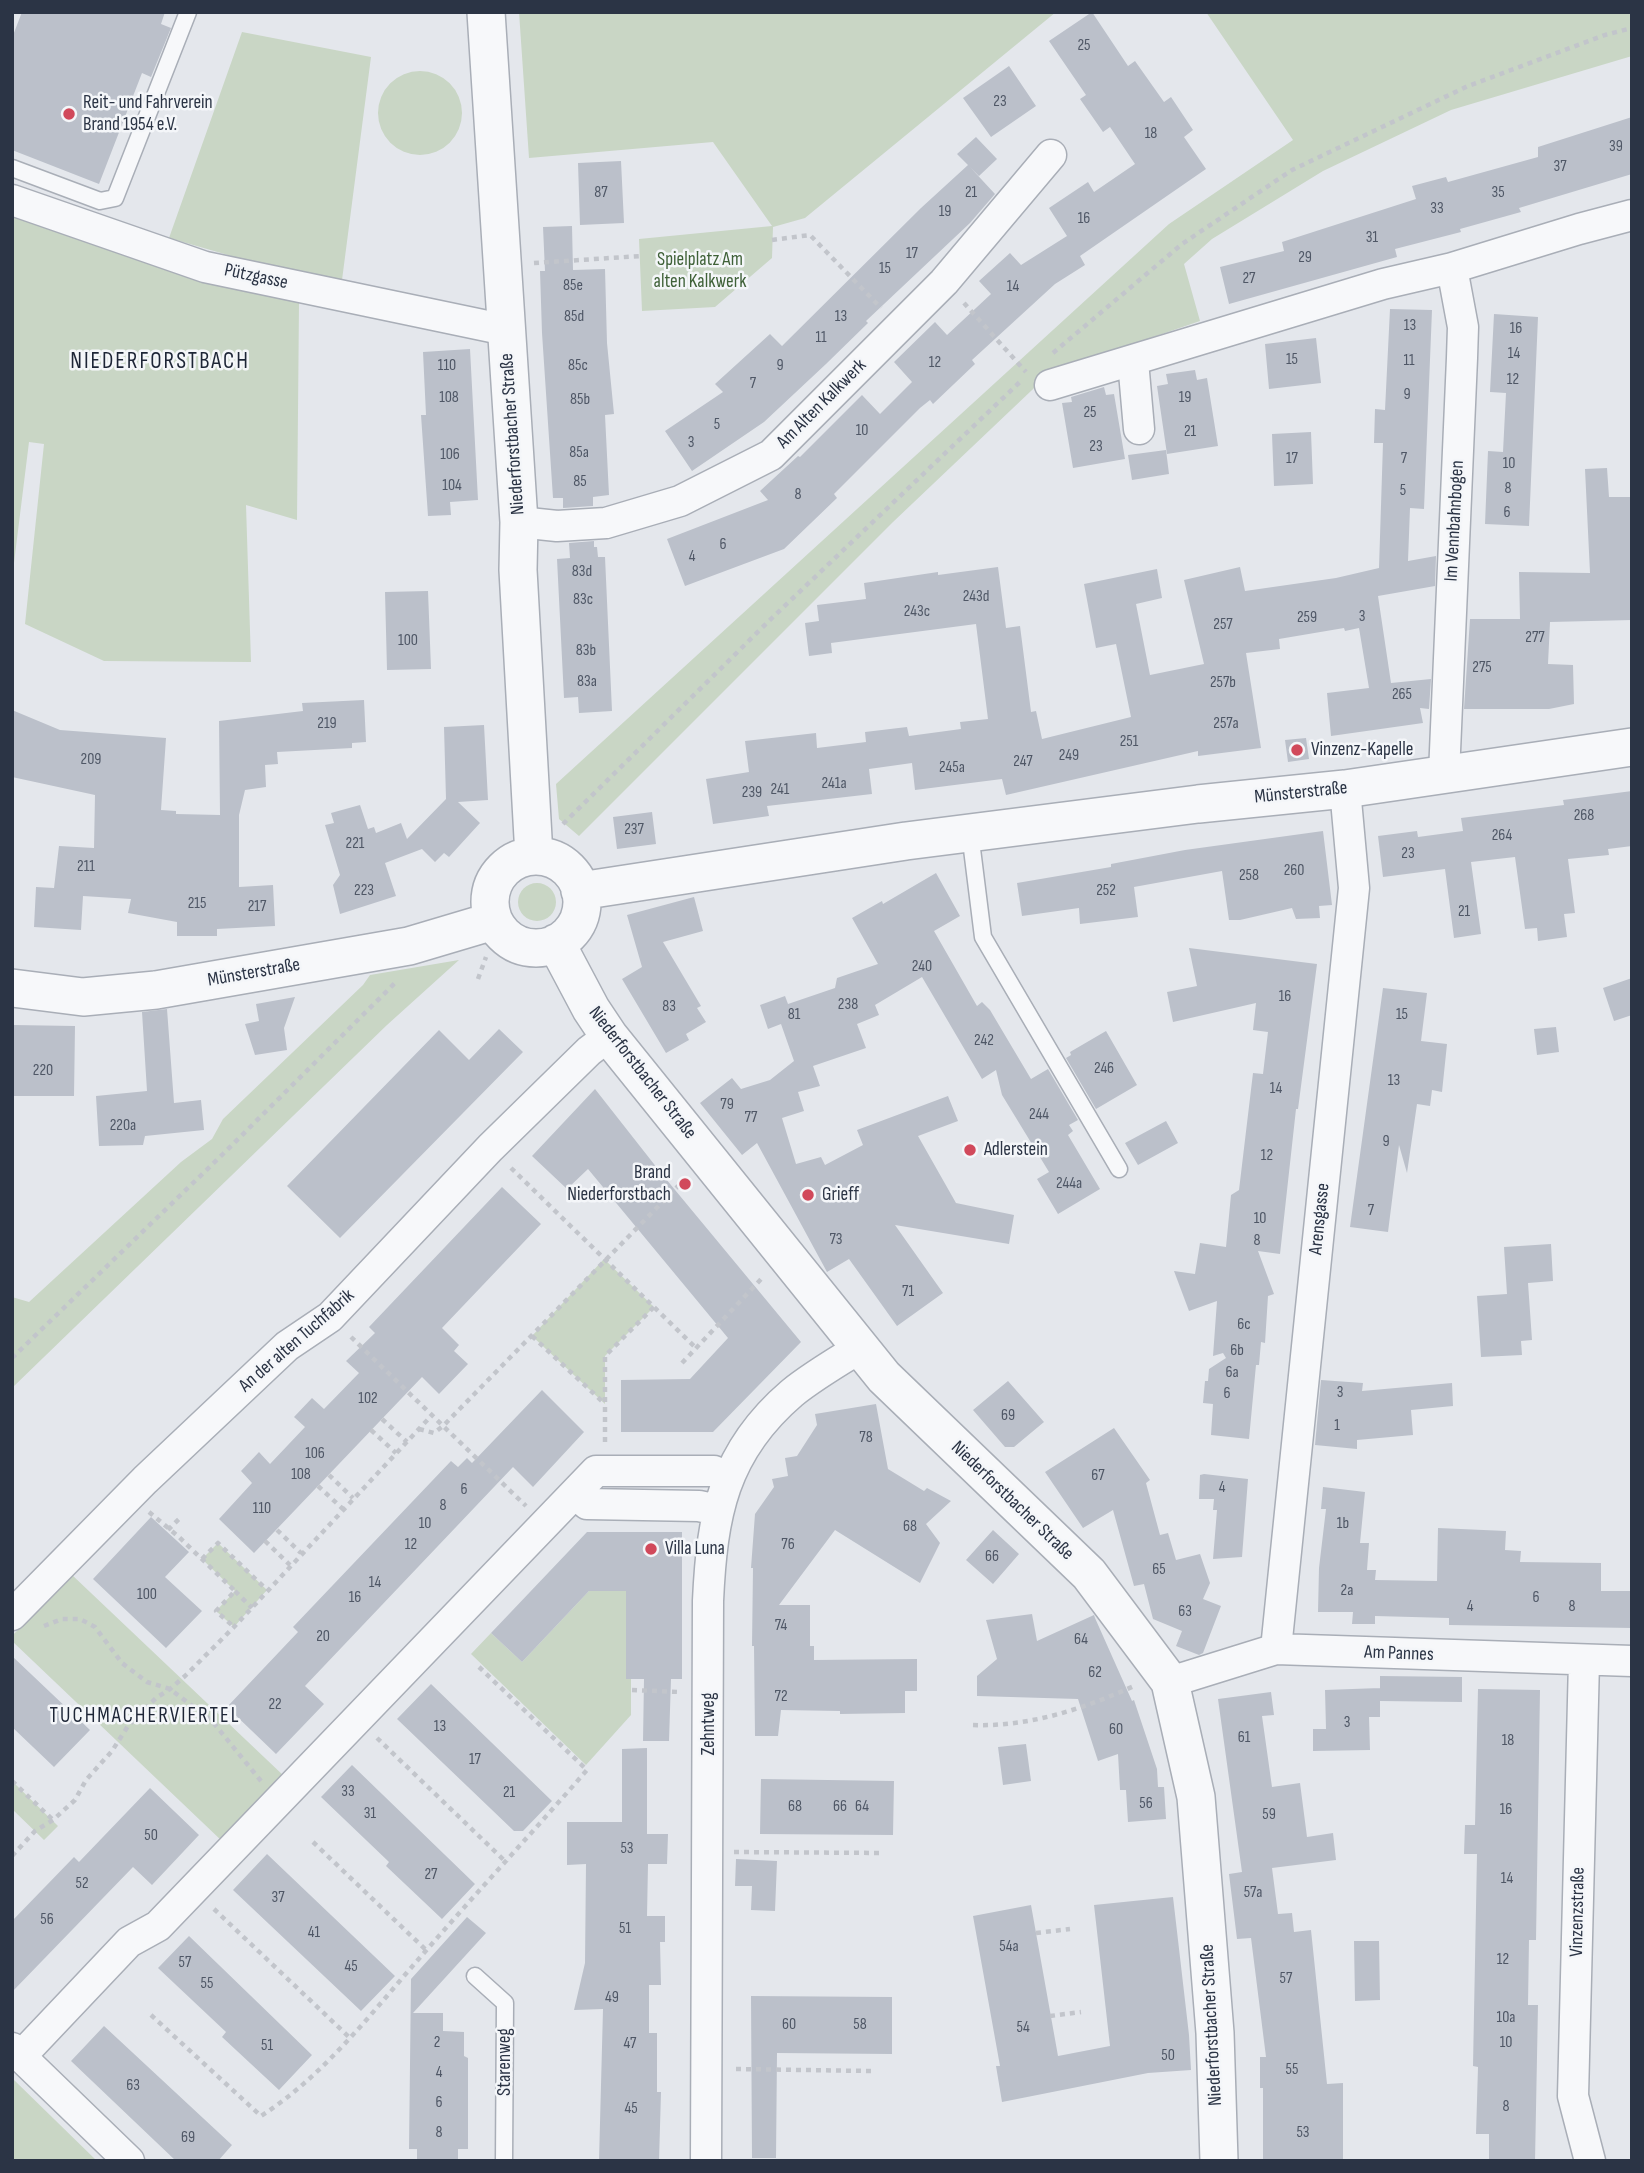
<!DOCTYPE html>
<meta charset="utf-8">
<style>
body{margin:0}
#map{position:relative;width:1644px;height:2173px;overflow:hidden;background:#e4e7ec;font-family:"Sofia Sans Condensed",sans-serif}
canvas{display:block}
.frame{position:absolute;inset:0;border:14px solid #2b3445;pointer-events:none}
</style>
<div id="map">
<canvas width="1644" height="2173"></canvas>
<div class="frame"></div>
</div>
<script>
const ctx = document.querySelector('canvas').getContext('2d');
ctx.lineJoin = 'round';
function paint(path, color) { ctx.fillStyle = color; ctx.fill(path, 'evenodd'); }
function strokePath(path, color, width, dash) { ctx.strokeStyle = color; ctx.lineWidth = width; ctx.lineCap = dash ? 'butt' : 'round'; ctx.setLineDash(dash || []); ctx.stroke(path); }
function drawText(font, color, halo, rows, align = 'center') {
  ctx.font = font + ' "Sofia Sans Condensed",sans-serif'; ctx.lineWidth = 5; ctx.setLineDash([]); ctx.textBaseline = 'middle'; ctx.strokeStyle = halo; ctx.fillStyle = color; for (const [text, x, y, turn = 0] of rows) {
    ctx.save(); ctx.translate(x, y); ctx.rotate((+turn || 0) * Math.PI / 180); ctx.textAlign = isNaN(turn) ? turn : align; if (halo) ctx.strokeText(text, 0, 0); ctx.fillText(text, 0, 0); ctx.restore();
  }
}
paint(new Path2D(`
 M519 12H1056L805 218 773 227 772 258 715 307 642 311 639 239 772 226 713 142 529 158Z
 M1206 12H1632V56L1451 110 1323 171 1212 239 1184 264 1200 321 1051 372 893 522 579 836 559 819 556 784 1169 224 1293 140Z
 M242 32 371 57 342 280 318 281 169 238Z
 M378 113a42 42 0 1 1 84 0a42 42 0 1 1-84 0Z
 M12 215 43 227 299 303 297 520 246 505 251 662 104 661 25 624 44 444 29 442 12 579Z
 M518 902a19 19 0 1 1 38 0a19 19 0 1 1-38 0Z
 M459 960 387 1025 12 1388V1297L29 1302 181 1162 212 1139 223 1119 363 985 370 975Z
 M604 1259 654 1307 605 1356V1404L532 1336Z
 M218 1543 267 1590 234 1627 216 1611 235 1591 202 1559Z
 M71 1574 285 1777 223 1842 12 1641V1636Z
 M607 1579 627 1581 626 1679H631V1715L586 1765 471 1654 491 1633 522 1662 589 1591H607Z
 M12 1781 58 1826 44 1840 12 1809Z
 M12 2078 97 2161H12Z`), '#c9d6c5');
paint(new Path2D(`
 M22 12H165L161 24 171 28 151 77 142 73 99 184 12 150V38Z
 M1092 12 1128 66 1135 61 1164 102 1171 97 1193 130 1184 137 1206 169 1080 256 1085 265 1055 284 972 360 975 364 933 404 930 400 920 408 834 494 837 498 784 549 685 586 667 539 768 500 760 491 798 456 800 457 862 395 880 414 912 382 894 362 935 322 947 335 991 294 979 281 1010 253 1021 265 1067 236 1049 208 1088 182 1094 192 1135 164 1110 127 1103 132 1080 99 1086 95 1049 41Z
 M1009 66 1036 106 991 137 963 98Z
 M1632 117V174L1519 208 1521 212 1460 229 1461 232 1395 249 1397 257 1229 304 1220 267 1284 251 1282 242 1416 199 1412 186 1446 177 1448 182 1538 157V147Z
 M976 137 997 159 979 176 970 167 995 194 970 223 866 321 868 323 826 364 764 422 692 471 665 431 723 392 715 384 770 334 782 346 921 208 968 165 957 154Z
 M621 161 624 223 580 225 578 163Z
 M572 226 573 270 605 269 607 343 614 414 605 415 609 495 593 497V506L563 508V498H553L542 333 540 271H545L543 227Z
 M1390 309 1432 310 1424 509 1410 508 1408 561 1436 556 1435 586 1378 596 1391 683 1431 679 1429 709 1420 708 1423 723 1331 736 1327 693 1369 688 1359 628 1345 631 1344 628 1279 639 1280 649 1246 653 1261 748 1198 756V751L1006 795 1002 779 915 790 912 763 869 769 872 794 767 806 769 816 713 824 706 779 749 772 745 741 816 733 817 748 866 742 865 732 907 727 909 736 961 729 960 722 988 719 976 624 831 643 832 653 809 656 805 623 819 621 817 605 866 599 864 583 938 572V575L998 567 1006 628 1020 626 1031 712 1036 711 1042 739 1131 717 1116 644 1096 648 1084 584 1157 569 1162 598 1136 604 1150 675 1204 664 1184 580 1240 567 1245 591 1336 578 1379 568 1383 443H1374L1375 409 1385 410Z
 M1494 314 1538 317 1529 526 1485 524 1488 451 1503 452 1506 393 1490 392Z
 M1316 338 1321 383 1269 389 1265 344Z
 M470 349 478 500 450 502 451 515 428 516 421 415H426L423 352Z
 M1195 370 1197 380 1207 378 1218 446 1167 454 1157 386 1168 384 1166 374Z
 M1104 387 1106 395 1114 394 1125 459 1073 468 1062 403 1072 402 1071 397Z
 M1311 432 1313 484 1274 486 1272 434Z
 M1166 450 1169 474 1132 480 1128 455Z
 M1607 468 1609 497H1632V620L1550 622 1548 664 1573 665 1574 704 1549 709H1464L1470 619H1520L1519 572 1590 573 1585 469Z
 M594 541V547H597L598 557H605L612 711 579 713 578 697 564 698 557 559 570 558 569 543Z
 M428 591 431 669 387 670 385 592Z
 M364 700 366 742 352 743V748L277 752 278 764 265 765 266 787 245 790 239 815V887L273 885 275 926 217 929V936H177V922L128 913 131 899 83 896 81 930 34 927 36 887 54 888 59 846 94 848 95 795 12 777V710L60 730 166 738 161 810 176 811V814L220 815 219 721 303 711 302 703Z
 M484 725 488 800 458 802 480 823 449 857 444 853 435 862 422 849 385 863 396 896 340 914 333 885 340 875 325 825 334 823 331 813 360 805 368 829 374 827 376 833 401 823 407 839 446 799 444 727Z
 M1306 738 1309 759 1288 762 1285 740Z
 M1632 791V846L1608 849 1609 855 1568 859 1575 913 1564 914 1567 937 1538 941 1537 928 1525 929 1515 857 1471 862 1481 934 1454 938 1445 869 1383 877 1378 836 1417 831 1418 837 1463 831 1461 818 1564 805 1563 800Z
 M652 812 656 844 617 849 613 817Z
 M1323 831 1332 905 1319 906 1320 918 1296 919 1292 908 1240 920H1229L1222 871 1134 887 1138 917 1080 924 1079 908 1022 916 1017 883 1111 867V864L1185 850Z
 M936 873 960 916 934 931 977 1006 982 1002 990 1010 1031 1079 1048 1069 1078 1120 1069 1125 1073 1131 1068 1135 1100 1189 1058 1214 1037 1179 1049 1172 1002 1095 996 1070 982 1079 922 977 875 1005 879 1015 857 1024 866 1048 813 1066 820 1086 798 1092 804 1111 782 1118 796 1164 821 1157 825 1165 863 1145 857 1130 948 1096 958 1121 918 1136 956 1203 1014 1215 1009 1244 895 1225 943 1293 897 1326 849 1259 827 1272 757 1143 742 1155 700 1103 732 1078 741 1089 770 1080 794 1061 781 1024 768 1029 760 1005 785 996 788 1004 835 988 837 978 878 964 852 918 882 901 883 904Z
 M694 897 703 931 663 942 701 1006 697 1008 706 1022 686 1034 689 1040 666 1053 622 979 642 967 627 915Z
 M1189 948 1317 964 1298 1109H1296L1280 1254 1258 1251 1274 1294 1268 1296 1265 1343 1261 1342 1259 1365H1256L1249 1439 1211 1435 1213 1404 1203 1403 1205 1381H1208L1209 1369 1226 1358 1223 1353 1213 1356 1217 1301 1189 1311 1174 1271 1195 1274 1200 1243 1226 1247 1231 1195 1239 1190 1253 1073 1263 1074 1268 1032 1253 1030 1256 1003 1173 1022 1167 992 1197 986Z
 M1632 978V1015L1614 1021 1603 988Z
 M1383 988 1427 993 1421 1041 1447 1044 1442 1092 1432 1090 1430 1106 1417 1104 1407 1173 1399 1145 1388 1232 1350 1227Z
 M295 997 284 1028 287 1050 255 1055 245 1024 259 1021 256 1004Z
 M167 1009 174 1103 201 1100 204 1130 145 1136 143 1145 99 1146 96 1096 147 1091 142 1012Z
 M13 1025 75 1026 74 1096H12Z
 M1556 1027 1559 1052 1537 1055 1534 1029Z
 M499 1029 523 1052 340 1238 287 1186 439 1030 469 1060Z
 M1106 1031 1137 1085 1096 1109 1066 1058 1071 1055 1070 1052Z
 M595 1089 661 1173 801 1342 713 1432H621V1380L690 1379 728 1338 588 1169 567 1189 532 1156Z
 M1166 1121 1178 1143 1138 1165 1125 1143Z
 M502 1187 541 1224 442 1328 459 1345 454 1351 468 1364 439 1394 422 1377 254 1553 219 1519 252 1483 241 1471 259 1452 270 1464 305 1427 294 1417 312 1398 324 1409 359 1373 346 1361 375 1333 369 1327Z
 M1551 1244 1553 1281 1528 1283 1532 1340 1521 1341 1522 1355 1481 1357 1477 1296 1507 1294 1504 1247Z
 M1321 1380 1363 1383 1362 1391 1452 1383 1453 1406 1411 1410 1413 1435 1357 1440V1449L1315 1445Z
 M1008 1381 1044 1422 1014 1447H1005L973 1410Z
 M542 1390 584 1432 533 1487 513 1467 305 1686 324 1704 276 1754 227 1707 298 1632 293 1627 451 1461 458 1467 467 1458 472 1463Z
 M876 1404 888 1469 924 1491 927 1488 951 1501 926 1524 940 1543 920 1583 835 1530 779 1605H810V1646H814V1660L917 1659V1691H905V1713L840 1714V1711L781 1710 778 1736H755L754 1646H752L753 1568H751L755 1514 774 1487 772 1479 788 1476 785 1458 797 1456 817 1425 815 1414Z
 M1114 1428 1150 1480 1146 1483 1160 1535 1168 1533 1176 1560 1200 1554 1210 1583 1203 1599 1221 1606 1203 1653 1199 1655 1176 1646 1182 1631 1153 1619 1144 1584 1134 1586 1113 1510 1083 1528 1045 1472Z
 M1204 1474 1248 1479 1242 1557 1213 1559 1217 1510H1213L1214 1499H1199L1200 1475Z
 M1323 1487 1365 1492 1360 1543H1369L1367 1570H1376L1375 1580 1437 1581 1438 1528 1506 1531 1505 1550 1521 1551 1520 1562 1601 1563V1591H1632V1628L1449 1625V1618L1375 1616V1624H1352L1353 1612H1318L1319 1568 1326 1509H1321Z
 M151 1517 189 1552 165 1577 202 1611 166 1648 93 1579Z
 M993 1530 1019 1554 993 1584 966 1560Z
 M587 1532H682V1679H671L669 1741H643L644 1679H626V1591H589L522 1662 491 1633Z
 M1032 1614 1037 1641 1094 1615 1095 1618 1132 1701 1134 1700 1157 1769 1158 1787H1164L1166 1819 1128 1822 1126 1790H1120L1118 1754 1098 1761 1078 1699 977 1696V1676L997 1659 986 1620Z
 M12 1656 90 1730 54 1767 12 1727Z
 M1380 1676 1462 1677V1702L1380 1701Z
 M431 1684 552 1801 523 1831H514L397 1719Z
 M1380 1688V1717H1369L1370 1750 1313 1751V1729H1326L1325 1690Z
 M1478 1689 1540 1690 1536 1940H1529L1528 2005H1538L1535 2161H1489V2134H1476L1478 2067 1473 2066 1477 1854H1464L1465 1825H1475Z
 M1271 1692 1274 1715 1262 1716 1272 1787 1300 1783 1307 1837 1333 1833 1336 1860 1272 1868 1278 1914 1292 1913 1294 1932 1311 1930 1327 2084 1343 2083V2161H1263V2088H1260V2057H1266L1251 1938 1237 1939 1229 1874 1242 1872 1218 1699Z
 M1026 1744 1031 1781 1003 1785 998 1747Z
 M647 1748V1834H668L667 1864H648L647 1916H665V1942H660L661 1985H649V2033H657V2092H661L659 2161H599L603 2009 574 2010 585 1963 586 1864 567 1865V1822H622V1749Z
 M352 1765 475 1884 442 1919 386 1866 389 1862 321 1797Z
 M761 1779 894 1781 893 1835 760 1834Z
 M150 1788 199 1835 152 1885 133 1867 12 1992V1921L74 1857 79 1862Z
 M267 1854 395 1976 361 2011 233 1890Z
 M736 1859 777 1861 775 1911 751 1910 752 1886H735Z
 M1173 1897 1189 2035 1191 2070 1148 2073 1002 2102 996 2066H1000L973 1916 1031 1905 1058 2056 1110 2046 1094 1905Z
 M467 1917 486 1933 413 2013H443V2031L464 2032V2056L468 2058V2149H458V2161H417V2149H409L411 1979Z
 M189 1936 312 2055 279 2090 222 2037 226 2032 158 1968Z
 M1354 1941H1379L1380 2000 1355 2001Z
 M751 1996 892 1997V2054L777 2053 776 2158H752Z
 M104 2026 232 2145 218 2161H176L71 2061Z`), '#bbc0ca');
const service = new Path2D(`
 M12 168 100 201 115 198 188 12
 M970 833 983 937 1119 1169
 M475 1976 505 2003 504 2161`);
const minor = new Path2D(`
 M12 200 205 267 506 330
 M1133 361 1139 429
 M1050 385 1383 284 1452 268
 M519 522 557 526 606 523 680 501 771 455 944 282 1051 155
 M1444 774 1462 358 1463 327 1452 268 1579 229 1632 215
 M575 1493 587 1504 699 1506 718 1510
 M12 1615 145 1480 287 1346 330 1317 490 1148 589 1051 609 1036
 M1276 1649 1354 888 1345 789
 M1584 1661 1573 2096 1590 2161
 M1170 1682 1276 1649 1632 1661
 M12 2048 129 2161
 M21 2056 129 1942 158 1926 596 1471H714L728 1477
 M706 2161 708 1601C712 1515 723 1452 792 1393 813 1376 837 1362 860 1348`);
const tertiary = new Path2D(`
 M486 12 519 522 518 570 534 856
 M490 902a46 46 0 1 1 92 0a46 46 0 1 1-92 0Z
 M580 891 906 841 1198 804 1345 789 1632 747
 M556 943 591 1009 609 1036 884 1377 1089 1574 1170 1682 1196 1797 1215 2033 1219 2161
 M12 988 83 997 156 990 409 946 493 921`);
strokePath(service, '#a9aeb7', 19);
strokePath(minor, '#a9aeb7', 33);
strokePath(tertiary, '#a9aeb7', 40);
strokePath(new Path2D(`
 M772 240 810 235 881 308
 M534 263 641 256
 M964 303 1026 372
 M1053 353 1182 244 1292 170 1468 86 1605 35 1632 28
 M563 824 772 618 1022 380
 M475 894 486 867 502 852
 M478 979 486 957
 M511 1168 696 1348
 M532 1336 605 1404
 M351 1337 526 1506
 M12 1358 223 1154 397 981
 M682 1363 764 1276
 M382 1419 407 1442
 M419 1429 434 1433 443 1426 684 1180
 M371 1430 396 1453
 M605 1442V1356L654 1307
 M329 1475 353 1498
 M318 1486 343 1509
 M149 1512 179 1537 235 1591 216 1611 234 1627
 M168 1530 182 1516
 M277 1530 301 1553
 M265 1541 290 1565
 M202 1559 218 1543 267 1590
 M235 1591 252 1608
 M44 1626 62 1619H80L95 1627 122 1663 147 1682 170 1689 212 1721 261 1781
 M632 1690 680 1692
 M973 1725C1029 1727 1083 1709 1134 1686
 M377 1738 507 1863
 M12 1781 53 1820
 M313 1842 426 1950
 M734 1852 883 1853
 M12 1856 35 1831 53 1820 75 1800 86 1780 112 1751 128 1726 156 1698 170 1689 185 1676 234 1627 432 1415
 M214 1909 350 2038
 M1036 1933 1070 1929
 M151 2015 261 2116C325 2075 373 2011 423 1954 477 1892 533 1832 587 1770L479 1667
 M1050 2016 1081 2012
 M736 2069 871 2071`), '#c2c5cb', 4.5, [5, 5]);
strokePath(service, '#f7f8fa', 16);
strokePath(minor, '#f7f8fa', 30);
strokePath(tertiary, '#f7f8fa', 37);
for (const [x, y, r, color] of [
 [69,114,7,"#d1495b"],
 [1297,750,7,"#d1495b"],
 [970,1150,7,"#d1495b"],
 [685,1184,7,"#d1495b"],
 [808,1195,7,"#d1495b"],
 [651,1549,7,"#d1495b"]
]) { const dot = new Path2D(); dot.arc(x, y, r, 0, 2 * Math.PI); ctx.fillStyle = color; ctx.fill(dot); strokePath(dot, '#f4f6f9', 2.5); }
drawText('16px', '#4f5766', null, [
 ["25",1084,46],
 ["23",1000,102],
 ["18",1151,134],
 ["39",1616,147],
 ["37",1560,167],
 ["87",601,193],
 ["21",971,193],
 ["35",1498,193],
 ["33",1437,209],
 ["19",945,212],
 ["16",1084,219],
 ["31",1372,238],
 ["17",912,254],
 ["29",1305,258],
 ["15",885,269],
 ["27",1249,279],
 ["85e",573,286],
 ["14",1013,287],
 ["85d",574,317],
 ["13",841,317],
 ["13",1410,326],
 ["16",1516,329],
 ["11",821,338],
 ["14",1514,354],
 ["15",1292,360],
 ["11",1409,361],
 ["12",935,363],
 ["110",447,366],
 ["85c",578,366],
 ["9",780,366],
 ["12",1513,380],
 ["7",753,384],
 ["9",1407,395],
 ["108",449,398],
 ["19",1185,398],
 ["85b",580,400],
 ["25",1090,413],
 ["5",717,425],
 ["10",862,431],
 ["21",1190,432],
 ["3",691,443],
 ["23",1096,447],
 ["85a",579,453],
 ["106",450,455],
 ["17",1292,459],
 ["7",1404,459],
 ["10",1509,464],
 ["85",580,482],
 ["104",452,486],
 ["8",1508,489],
 ["5",1403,491],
 ["8",798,495],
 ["6",1507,513],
 ["6",723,545],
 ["4",692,557],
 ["83d",582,572],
 ["243d",976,597],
 ["83c",583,600],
 ["243c",917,612],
 ["3",1362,617],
 ["259",1307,618],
 ["257",1223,625],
 ["277",1535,638],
 ["100",408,641],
 ["83b",586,651],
 ["275",1482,668],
 ["83a",587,682],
 ["257b",1223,683],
 ["265",1402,695],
 ["219",327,724],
 ["257a",1226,724],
 ["251",1129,742],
 ["249",1069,756],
 ["209",91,760],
 ["247",1023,762],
 ["245a",952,768],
 ["241a",834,784],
 ["241",780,790],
 ["239",752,793],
 ["268",1584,816],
 ["237",634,830],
 ["264",1502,836],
 ["221",355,844],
 ["23",1408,854],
 ["211",86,867],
 ["260",1294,871],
 ["258",1249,876],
 ["223",364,891],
 ["252",1106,891],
 ["215",197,904],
 ["217",257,907],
 ["21",1464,912],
 ["240",922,967],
 ["16",1285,997],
 ["238",848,1005],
 ["83",669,1007],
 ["81",794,1015],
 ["15",1402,1015],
 ["242",984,1041],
 ["246",1104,1069],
 ["220",43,1071],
 ["13",1394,1081],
 ["14",1276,1089],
 ["79",727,1105],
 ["244",1039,1115],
 ["77",751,1118],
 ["220a",123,1126],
 ["9",1386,1142],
 ["12",1267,1156],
 ["244a",1069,1184],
 ["7",1371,1211],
 ["10",1260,1219],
 ["73",836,1240],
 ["8",1257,1241],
 ["71",908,1292],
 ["6c",1244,1325],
 ["6b",1237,1351],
 ["6a",1232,1373],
 ["3",1340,1393],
 ["6",1227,1394],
 ["102",368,1399],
 ["69",1008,1416],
 ["1",1337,1426],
 ["78",866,1438],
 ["106",315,1454],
 ["108",301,1475],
 ["67",1098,1476],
 ["4",1222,1488],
 ["6",464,1490],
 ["8",443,1506],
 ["110",262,1509],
 ["10",425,1524],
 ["1b",1343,1524],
 ["68",910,1527],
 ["12",411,1545],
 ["76",788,1545],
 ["66",992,1557],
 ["65",1159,1570],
 ["14",375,1583],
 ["2a",1347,1591],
 ["100",147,1595],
 ["16",355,1598],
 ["6",1536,1598],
 ["4",1470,1607],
 ["8",1572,1607],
 ["63",1185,1612],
 ["74",781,1626],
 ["20",323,1637],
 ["64",1081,1640],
 ["62",1095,1673],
 ["72",781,1697],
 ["22",275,1705],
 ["3",1347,1723],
 ["13",440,1727],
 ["60",1116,1730],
 ["61",1244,1738],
 ["18",1508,1741],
 ["17",475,1760],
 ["33",348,1792],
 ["21",509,1793],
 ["56",1146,1804],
 ["68",795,1807],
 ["66",840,1807],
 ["64",862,1807],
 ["16",1506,1810],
 ["31",370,1814],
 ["59",1269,1815],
 ["50",151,1836],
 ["53",627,1849],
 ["27",431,1875],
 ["14",1507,1879],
 ["52",82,1884],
 ["57a",1253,1893],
 ["37",278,1898],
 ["56",47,1920],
 ["51",625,1929],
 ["41",314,1933],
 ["54a",1009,1947],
 ["12",1503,1960],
 ["57",185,1963],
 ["45",351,1967],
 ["57",1286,1979],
 ["55",207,1984],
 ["49",612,1998],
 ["10a",1506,2018],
 ["60",789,2025],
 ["58",860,2025],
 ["54",1023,2028],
 ["2",437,2043],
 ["10",1506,2043],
 ["47",630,2044],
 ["51",267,2046],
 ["50",1168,2056],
 ["55",1292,2070],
 ["4",439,2073],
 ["63",133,2086],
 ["6",439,2103],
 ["8",1506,2107],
 ["45",631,2109],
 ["8",439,2133],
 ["53",1303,2133],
 ["69",188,2138]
]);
drawText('19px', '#2b3445', '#f4f6f9', [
 ["Reit- und Fahrverein",83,103],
 ["Brand 1954 e.V.",83,125],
 ["Vinzenz-Kapelle",1311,750],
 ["Adlerstein",984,1150],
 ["Brand",671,1173,"right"],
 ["Niederforstbach",671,1195,"right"],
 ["Grieff",822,1195],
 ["Villa Luna",665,1549]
], 'left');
drawText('19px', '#3f6138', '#f4f6f9', [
 ["Spielplatz Am",700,260],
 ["alten Kalkwerk",700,282]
]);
drawText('19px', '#2b3445', '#f4f6f9', [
 ["Pützgasse",256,277,12],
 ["Am Alten Kalkwerk",822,404,-45],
 ["Niederforstbacher Straße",513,434,-94],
 ["Im Vennbahnbogen",1455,521,-87],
 ["Münsterstraße",1301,793,-6],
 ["Münsterstraße",254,973,-10],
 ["Niederforstbacher Straße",642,1073,52],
 ["Arensgasse",1320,1219,-84],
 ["An der alten Tuchfabrik",297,1341,-41],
 ["Niederforstbacher Straße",1012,1501,44],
 ["Am Pannes",1399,1654,2],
 ["Zehntweg",709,1724,-90],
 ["Vinzenzstraße",1578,1912,-89],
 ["Niederforstbacher Straße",1212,2025,-93],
 ["Starenweg",505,2062,-90]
]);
ctx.letterSpacing = '2px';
drawText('21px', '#1d2536', '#f4f6f9', [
 ["TUCHMACHERVIERTEL",145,1717]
]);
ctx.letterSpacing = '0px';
ctx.letterSpacing = '2px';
drawText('23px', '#1d2536', '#f4f6f9', [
 ["NIEDERFORSTBACH",160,362]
]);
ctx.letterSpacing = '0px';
</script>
